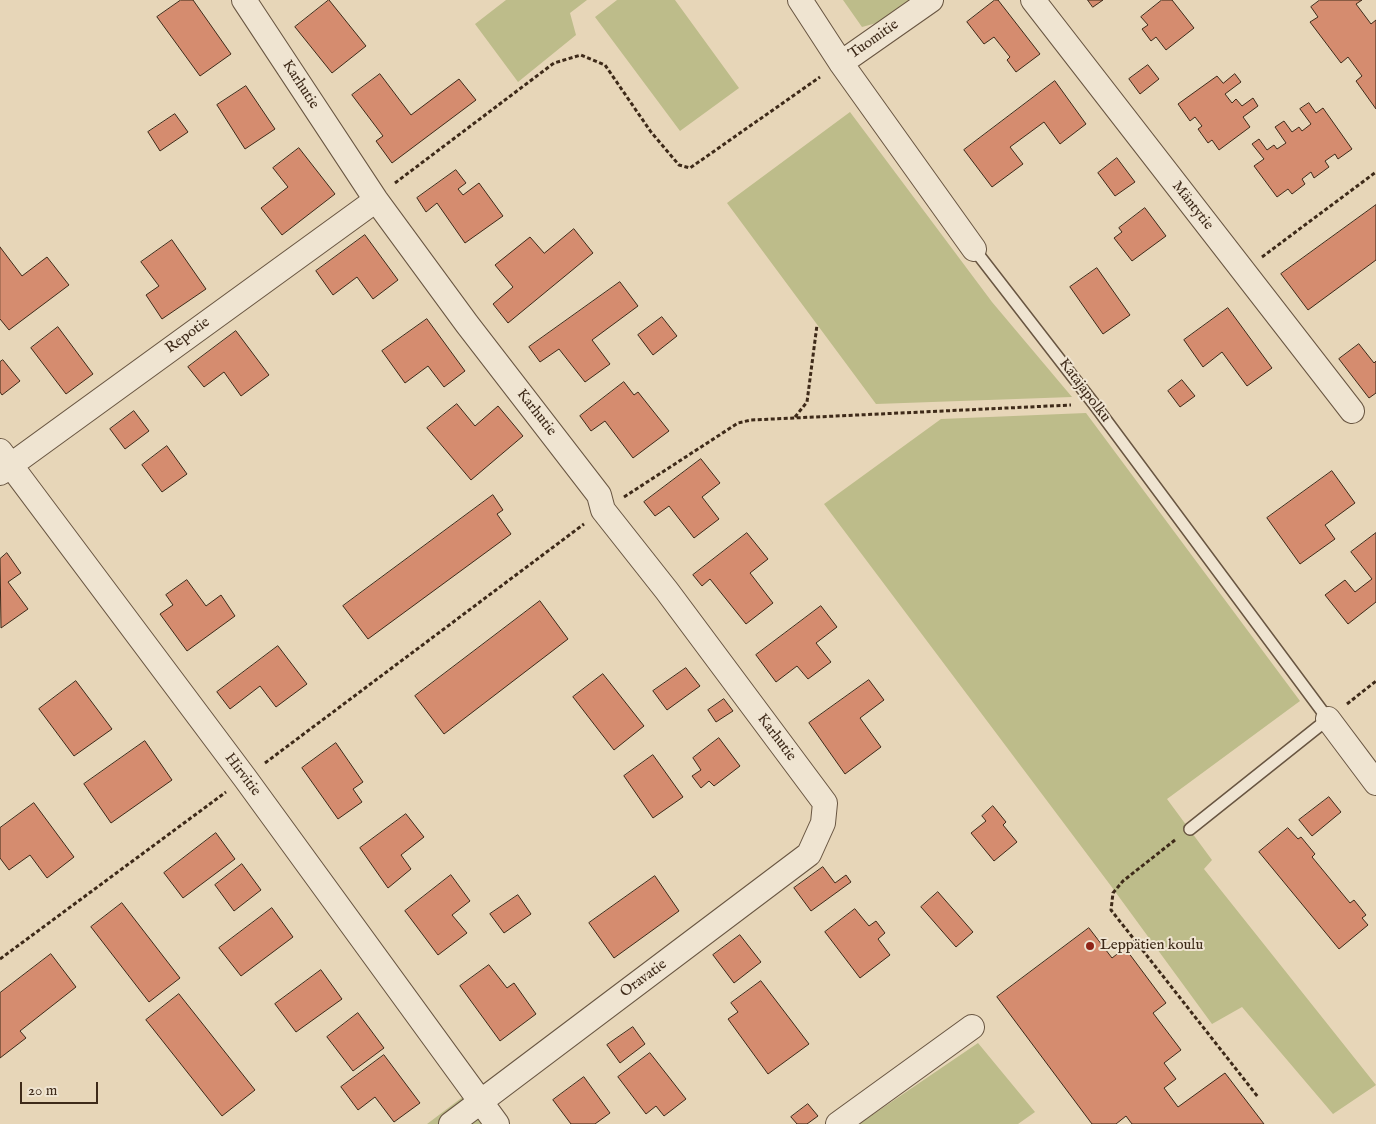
<!DOCTYPE html>
<meta charset="utf-8">
<style>
body{margin:0}
#map{position:relative;width:1376px;height:1124px;overflow:hidden;background:#e7d6b8;font-family:"IM FELL English",serif}
canvas{display:block}
.scale{position:absolute;left:20px;top:1082px;width:78px;height:22px;box-sizing:border-box;border:2px solid #3e2a19;border-top:0;padding-left:6px;font-size:15px;line-height:18px;white-space:nowrap;color:#3e2a19;-webkit-text-stroke:4px #efe4d1;paint-order:stroke}
</style>
<div id="map">
<canvas width="1376" height="1124"></canvas>
<div class="scale">20 m</div>
</div>
<script>
const ctx = document.querySelector('canvas').getContext('2d');
ctx.lineJoin = 'round';
function paint(path, color) { ctx.fillStyle = color; ctx.fill(path, 'evenodd'); }
function strokePath(path, color, width, dash) { ctx.strokeStyle = color; ctx.lineWidth = width; ctx.lineCap = dash ? 'butt' : 'round'; ctx.setLineDash(dash || []); ctx.stroke(path); }
function drawText(font, color, halo, rows, align = 'center') {
  ctx.font = font + ' "IM FELL English",serif'; ctx.lineWidth = 4; ctx.setLineDash([]); ctx.textBaseline = 'middle'; ctx.strokeStyle = halo; ctx.fillStyle = color; for (const [text, x, y, turn = 0] of rows) {
    ctx.save(); ctx.translate(x, y); ctx.rotate((+turn || 0) * Math.PI / 180); ctx.textAlign = isNaN(turn) ? turn : align; if (halo) ctx.strokeText(text, 0, 0); ctx.fillText(text, 0, 0); ctx.restore();
  }
}
paint(new Path2D(`
 M506 0H587L570 13 576 35 518 82 475 24Z
 M617 0H675L739 88 680 131 595 17Z
 M843 0H916L891 19 862 27Z
 M850 112 992 302 1072 397 876 404 727 203Z
 M1086 413 1300 701 1167 799 1212 860 1204 869 1376 1085 1333 1114 1242 1007 1212 1024 1111 886 824 504 941 419Z
 M978 1043 1035 1112 1018 1124H859Z
 M472 1090 497 1124H427Z`), '#bdbc8a');
const building = new Path2D(`
 M181 0H193L231 54 200 76 157 17Z
 M329 0 366 46 332 73 295 27Z
 M995 0H998L1040 54 1016 72 1007 60 1010 57 994 37 984 44 967 22Z
 M1088 0H1103L1093 7Z
 M1162 0H1172L1194 28 1166 50 1156 37 1151 41 1142 29 1148 25 1141 17Z
 M1320 0H1362L1356 4 1371 24 1376 20V109L1356 81 1362 76 1348 57 1341 63 1310 22 1318 17 1311 7Z
 M1148 65 1159 79 1140 94 1129 79Z
 M380 74 411 115 459 79 476 100 392 163 376 141 383 136 352 95Z
 M1235 74 1241 82 1225 94 1232 103 1236 99 1242 106 1253 98 1258 106 1243 117 1250 127 1219 150 1212 140 1208 143 1198 129 1202 126 1195 117 1190 121 1178 104 1217 76 1223 83Z
 M1055 81 1086 124 1060 144 1044 122 1010 147 1023 164 992 187 964 150Z
 M246 86 275 129 245 149 217 105Z
 M1309 103 1316 113 1323 108 1352 149 1338 159 1335 154 1325 161 1329 167 1314 178 1311 172 1302 179 1305 184 1292 194 1288 189 1277 197 1254 166 1264 159 1252 144 1259 139 1267 150 1274 145 1277 149 1286 143 1275 127 1284 121 1292 132 1299 127 1302 131 1311 124 1300 109Z
 M175 114 188 132 160 151 148 132Z
 M299 148 335 194 282 235 261 208 288 187 273 168Z
 M1117 158 1135 182 1115 196 1098 173Z
 M456 170 466 183 458 189 463 195 479 183 503 216 465 243 437 203 426 212 417 198Z
 M1376 205V260L1308 310 1281 274Z
 M1145 208 1166 236 1132 261 1114 238 1122 232 1119 228Z
 M574 229 593 253 508 323 493 304 513 287 495 265 530 237 544 253Z
 M365 235 398 280 373 299 357 277 333 295 316 271Z
 M172 240 206 289 162 319 146 295 159 286 141 262Z
 M0 247 22 276 47 257 69 285 9 330 0 319Z
 M1097 268 1130 315 1103 334 1070 287Z
 M620 282 638 306 592 340 610 364 585 382 559 349 540 362 529 347Z
 M1228 308 1272 368 1247 386 1222 352 1203 367 1184 340Z
 M662 317 677 336 653 355 638 335Z
 M427 319 465 371 444 387 428 366 405 383 382 351Z
 M58 327 93 374 66 394 31 348Z
 M236 331 269 375 241 396 224 372 204 387 188 367Z
 M1359 344 1374 363 1376 361V393L1369 398 1339 359Z
 M3 360 20 381 2 395 0 392V362Z
 M1182 380 1195 396 1180 407 1168 391Z
 M624 382 634 395 638 392 669 431 633 458 605 421 591 431 580 416Z
 M457 404 475 426 498 406 523 436 471 480 427 428Z
 M134 411 149 431 125 449 110 429Z
 M167 446 187 474 162 492 142 465Z
 M701 459 720 483 702 497 719 519 694 538 669 506 655 516 644 502Z
 M1332 471 1355 503 1325 525 1335 539 1300 564 1267 518Z
 M493 495 503 510 497 514 511 534 368 639 343 606Z
 M747 533 768 559 750 573 773 603 746 624 710 579 702 586 693 575Z
 M1376 533V602L1348 624 1325 595 1345 580 1355 592 1372 579 1351 552Z
 M7 553 21 573 8 582 28 609 1 628 0 559Z
 M187 580 206 606 221 595 235 616 187 651 160 614 173 605 166 595Z
 M540 601 568 639 444 734 415 696Z
 M821 606 837 627 816 643 831 662 808 679 797 666 776 682 756 655Z
 M278 646 307 684 276 707 260 686 230 709 217 692Z
 M686 668 700 686 667 710 653 691Z
 M603 674 644 726 614 750 573 697Z
 M869 680 884 700 860 718 881 747 845 774 809 723Z
 M76 681 112 729 74 756 39 709Z
 M724 699 733 711 716 722 708 710Z
 M719 738 740 766 714 786 709 781 701 788 692 776 701 770 693 758Z
 M145 741 172 780 111 823 84 784Z
 M336 743 363 782 353 789 362 802 338 819 302 768Z
 M653 755 683 797 653 818 624 776Z
 M1329 797 1341 812 1312 836 1299 820Z
 M34 803 74 857 47 878 30 855 9 870 0 858V828Z
 M993 806 1006 822 1003 825 1017 842 994 861 971 833 986 821 982 816Z
 M406 814 424 837 401 855 411 869 388 888 360 848Z
 M1288 828 1298 839 1301 837 1315 854 1312 857 1350 903 1354 900 1366 915 1362 918 1368 925 1339 949 1259 852Z
 M216 833 235 859 183 898 164 873Z
 M242 864 261 890 234 911 215 885Z
 M823 867 835 883 846 875 851 882 811 911 794 888Z
 M451 875 470 901 452 915 467 933 438 955 405 911Z
 M655 876 679 911 614 958 589 923Z
 M938 892 973 932 956 947 921 907Z
 M518 895 531 914 504 933 490 914Z
 M122 903 180 978 149 1002 91 927Z
 M272 908 293 937 241 976 219 948Z
 M855 909 869 926 876 921 885 933 878 939 890 955 860 978 825 932Z
 M1089 928 1112 958 1125 948 1166 1003 1153 1013 1181 1050 1164 1063 1176 1079 1164 1088 1178 1107 1225 1073 1264 1124H1132L1126 1116 1116 1124H1092L997 997Z
 M740 935 761 962 734 983 713 955Z
 M51 954 76 987 20 1031 26 1038 0 1058V993Z
 M489 965 507 988 514 983 536 1014 500 1041 460 986Z
 M321 970 342 999 296 1032 275 1004Z
 M761 981 809 1044 768 1074 728 1019 738 1012 731 1003Z
 M179 994 255 1090 222 1116 146 1020Z
 M358 1013 384 1048 353 1071 327 1037Z
 M633 1027 645 1044 620 1063 607 1045Z
 M650 1053 686 1099 664 1116 656 1106 646 1114 618 1077Z
 M384 1055 420 1103 394 1122 375 1097 358 1110 341 1087Z
 M584 1077 610 1113 595 1124H571L553 1100Z
 M808 1104 818 1116 807 1124H797L791 1117Z`);
paint(building, '#d58c6f');
strokePath(building, '#3e2a19', 1);
const service = new Path2D(`
 M974 249 1094 404 1328 719 1190 829`);
const minor = new Path2D(`
 M244 0 376 200 467 324 599 495 603 510 667 591 825 803 823 823 809 854 451 1124
 M800 0 841 63 974 249
 M1033 0 1352 411
 M841 63 931 0
 M0 451 245 778 497 1124
 M0 473 376 200
 M1328 719 1376 783
 M838 1124 972 1027`);
strokePath(service, '#685541', 14);
strokePath(minor, '#685541', 26);
strokePath(new Path2D(`
 M395 183 554 63 581 55 605 65 651 132 679 165 690 168 820 77
 M1262 257 1376 172
 M795 417 807 402 817 325
 M624 497 738 423 751 420 1071 405
 M1347 704 1376 681
 M265 763 584 524
 M1175 840 1123 881 1113 893 1111 910 1258 1097
 M0 959 226 792`), '#3e2a19', 3, [4, 2.5]);
strokePath(service, '#efe4d1', 11);
strokePath(minor, '#efe4d1', 24);
for (const [x, y, r, color] of [
 [1090,946,5,"#8f2418"]
]) { const dot = new Path2D(); dot.arc(x, y, r, 0, 2 * Math.PI); ctx.fillStyle = color; ctx.fill(dot); strokePath(dot, '#efe4d1', 2); }
drawText('15px', '#3e2a19', '#efe4d1', [
 ["Tuomitie",874,40,-35],
 ["Karhutie",300,85,57],
 ["Mäntytie",1192,206,52],
 ["Repotie",188,336,-36],
 ["Katajapolku",1084,391,53],
 ["Karhutie",536,413,52],
 ["Karhutie",776,738,53],
 ["Hirvitie",242,775,53],
 ["Oravatie",644,979,-36]
]);
drawText('15px', '#3e2a19', '#efe4d1', [
 ["Leppätien koulu",1100,946]
], 'left');
</script>
